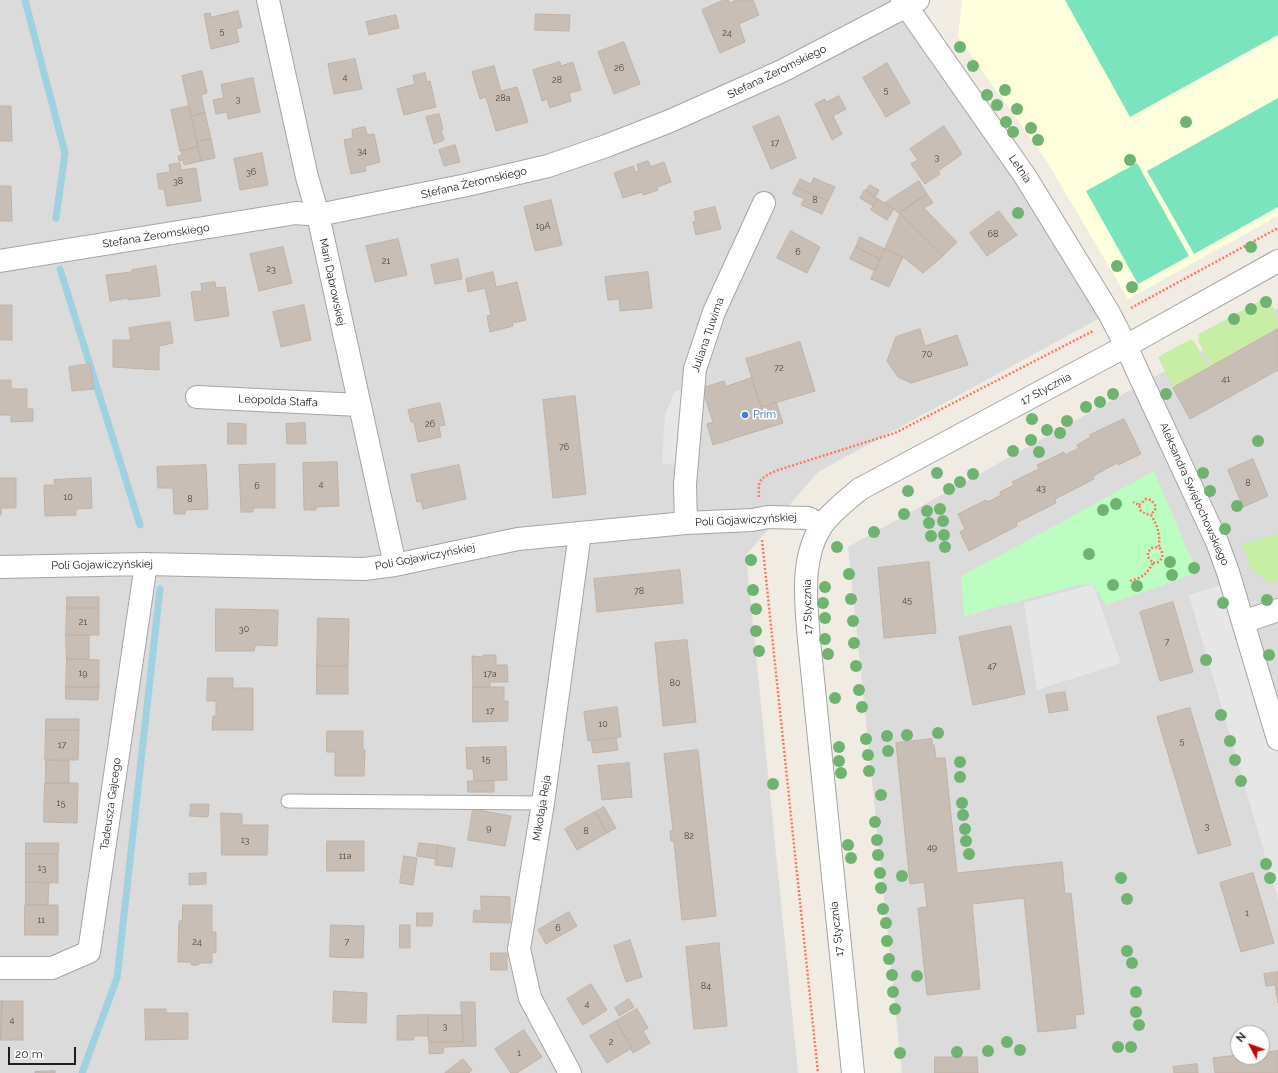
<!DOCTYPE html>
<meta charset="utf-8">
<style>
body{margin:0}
#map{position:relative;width:1278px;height:1073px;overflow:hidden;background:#f0ece3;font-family:Raleway,sans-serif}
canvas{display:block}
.north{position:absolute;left:1230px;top:1025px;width:40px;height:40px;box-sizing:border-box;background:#fff;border:1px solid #a5a5a5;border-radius:50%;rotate:311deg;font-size:11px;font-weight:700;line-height:16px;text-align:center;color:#1e1e1e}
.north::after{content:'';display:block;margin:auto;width:14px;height:18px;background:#cb0300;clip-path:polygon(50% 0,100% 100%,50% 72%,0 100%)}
.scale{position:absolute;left:8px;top:1047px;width:68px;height:18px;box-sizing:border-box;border:2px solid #1e1e1e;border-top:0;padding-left:5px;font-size:12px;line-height:14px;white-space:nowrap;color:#1e1e1e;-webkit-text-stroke:3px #fff;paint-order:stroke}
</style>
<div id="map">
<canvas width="1278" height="1073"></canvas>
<div class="north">N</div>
<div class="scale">20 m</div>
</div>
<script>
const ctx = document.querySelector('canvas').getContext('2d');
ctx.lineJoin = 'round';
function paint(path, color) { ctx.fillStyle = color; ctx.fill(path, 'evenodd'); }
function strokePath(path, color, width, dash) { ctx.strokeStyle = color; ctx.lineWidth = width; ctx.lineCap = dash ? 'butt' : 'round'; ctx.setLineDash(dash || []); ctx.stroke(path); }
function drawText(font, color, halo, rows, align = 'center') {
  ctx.font = font + ' Raleway,sans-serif'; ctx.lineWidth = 3; ctx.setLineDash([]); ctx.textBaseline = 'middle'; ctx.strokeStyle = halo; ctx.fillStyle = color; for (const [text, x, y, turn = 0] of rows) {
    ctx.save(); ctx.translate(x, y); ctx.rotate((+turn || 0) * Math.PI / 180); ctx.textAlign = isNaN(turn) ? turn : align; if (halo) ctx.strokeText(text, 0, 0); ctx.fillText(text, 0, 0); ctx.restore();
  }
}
paint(new Path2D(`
 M0 0H918L906 7 1109 313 818 472 746 555 798 1073H0Z
 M1278 308V1073H902L848 547ZM1238 1033H1262V1057H1238Z`), '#dcdbdb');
paint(new Path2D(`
 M962 0H1278V216L1128 299 1046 160 958 37Z`), '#feffdc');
paint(new Path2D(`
 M1265 298C1275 306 1278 316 1278 329L1212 366 1198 341 1199 334Z
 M1191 339 1195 343 1209 368 1173 388 1158 357Z
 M1278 533V581L1272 583 1267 581 1252 570 1242 544Z`), '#c7eea4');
paint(new Path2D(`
 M1154 471 1197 573 1106 605 1093 584 1079 585 964 616 961 576 1060 523Z`), '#bcfec2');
paint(new Path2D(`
 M1065 0H1278V35L1130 117Z
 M1278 98V207L1194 254 1147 171Z
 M1137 163 1189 256 1138 284 1086 191Z`), '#7ae5bd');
paint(new Path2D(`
 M693 390 686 467 662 463 665 414 675 391Z
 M1231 582 1278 739V900L1189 595Z
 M1093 584 1121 663 1037 690 1024 603Z`), '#e6e6e6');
strokePath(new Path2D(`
 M25 0 65 153 56 218
 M60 269 140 525
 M82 1073 117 978 160 589`), '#9fd1e1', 7);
const building = new Path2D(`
 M724 0H728L730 3 737 0H753L759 15 739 24 745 42 720 53 702 10Z
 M238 11 242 27 236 29 239 42 211 49 204 14 210 13 211 17Z
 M536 14 570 15 569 31 535 30Z
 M396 15 399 28 369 35 366 22Z
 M624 42 640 84 614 94 598 52Z
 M355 59 362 89 334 94 328 64Z
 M560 62 561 66 573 62 581 90 569 93 571 101 550 108 547 99 542 101 533 70Z
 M887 63 910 103 886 117 863 78Z
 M494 66 501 91 517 87 528 122 496 131 486 97 480 99 472 72Z
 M202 71 207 93 201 95 205 113 191 116 182 76Z
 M425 73 427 82 430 81 436 107 404 115 397 89 415 84 413 76Z
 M253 78 260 112 228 119 227 112 216 114 213 100 224 98 221 85Z
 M839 96 846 109 833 116 842 134 832 140 815 104 825 99 826 102Z
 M0 106H11L12 141H0Z
 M189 106 198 147 180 151 171 110Z
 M205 113 211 139 197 142 191 116Z
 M439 114 443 129 441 130 444 140 434 144 426 117Z
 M779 116 796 158 771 169 753 127Z
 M944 126 962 154 938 171 940 174 925 184 911 164 918 160 910 149Z
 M365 127 367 135 374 134 380 162 365 166 366 171 351 174 344 140 353 138 352 130Z
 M211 139 215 158 201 161 197 142Z
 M455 145 460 162 444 166 439 150Z
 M198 147 201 161 184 165 183 160 179 161 178 156 182 155 181 151Z
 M262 153 268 185 240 190 234 159Z
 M648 161 651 167 664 162 671 182 657 187 658 190 643 195 642 192 623 198 614 173 633 166 635 172 639 171 637 165Z
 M180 163 181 170 196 168 201 201 167 206 164 189H159L157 174 170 172 169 165Z
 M814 178 835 187 828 201 796 187 800 179 811 184Z
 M919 181 927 194 899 213 885 203Z
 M870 185 879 190 875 197 866 191Z
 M0 186H11L12 221H0Z
 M796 187 828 201 822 214 801 205 804 199 793 194Z
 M865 190 878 199 873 206 860 198Z
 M927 194 933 203 924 208 957 242 943 256 899 213Z
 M878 199 894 209 887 220 871 210Z
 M551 200 562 245 535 251 524 207Z
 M715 207 721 229 696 235 693 222 696 221 694 212Z
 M999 211 1017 235 987 256 970 233Z
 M900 214 943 256 923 273 903 257 885 249Z
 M791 231 820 247 807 273 777 258Z
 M860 237 885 249 880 259 856 247Z
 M398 239 407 275 375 282 366 246Z
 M283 247 292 283 259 291 250 254Z
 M856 247 880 259 875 271 850 259Z
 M885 249 903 257 889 287 871 279Z
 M458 259 462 279 435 284 431 265Z
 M156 266 160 296 128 300V298L110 301 106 275 132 272V270Z
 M493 272 496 287 517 282 526 320 512 323 513 326 490 332 487 316 491 315 485 288 468 292 466 279Z
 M648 272 652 308 620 311 619 299 608 300 605 277Z
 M215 282 216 288 225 287 229 316 195 321 191 292 202 291 201 284Z
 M0 305H12V340H0Z
 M304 305 311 340 281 347 273 312Z
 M170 322 173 343 159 346V370L113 367V340H131L129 328Z
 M920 329 925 346 957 335 968 365 911 383 898 377 887 361 896 337Z
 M1278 329V370L1190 419 1173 388Z
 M800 342 815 391 761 407 746 359Z
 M90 364 94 389 72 391 69 367Z
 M752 378 761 407 776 402 783 423 713 445 707 424 713 422 702 388 724 381 726 386Z
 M0 380H11V389H27V409H33V421L11 422V415H0Z
 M575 396 586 494 553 498 543 400Z
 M440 403 445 425 439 426 441 437 418 442 414 422H411L408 410Z
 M1124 419 1141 454 1118 465 1117 463 1093 476 1094 479 1055 499 1056 503 1016 523 1017 526 969 551 960 532 965 529 958 514 986 500 988 502 1001 495 1000 492 1014 485 1012 482 1039 469 1037 465 1064 452 1065 455 1079 448 1077 445 1091 437 1090 435Z
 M228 423 246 424V444H228Z
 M305 423 306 444H287L286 424Z
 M1253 459 1268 496 1243 507 1228 470Z
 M337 462 339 506 316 507V510H304L303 463Z
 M275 464V508H253V512H241L239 465Z
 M206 465 208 509 185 510V514H174L173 488H158L157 467Z
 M459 465 466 499 423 509 421 501 417 502 411 475Z
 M0 478H16V508H1V515H0Z
 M91 478 92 508 76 509V515L45 516 44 485H55L54 480Z
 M929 562 936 633 884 638 878 568Z
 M680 570 683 603 597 612 594 579Z
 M67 597H99V608H67Z
 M1173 602 1193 672 1160 681 1140 612Z
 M67 608H99V635H66Z
 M216 609 278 610 277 646 255 645 254 651H216Z
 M318 618 349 619 348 666H317Z
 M1011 626 1025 694 973 705 959 637Z
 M66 635H89V659H67Z
 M687 640 696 722 663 726 655 643Z
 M483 655H496V665H507L508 682H490V687H473L472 656 483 657Z
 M67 659 99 660V687H66Z
 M317 666H348V694H317Z
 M208 678H233V688H253V730H212L213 716H216V701H207Z
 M66 687H99L98 700 66 699Z
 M473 687H504V701H508V721L473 722Z
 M1065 692 1068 710 1049 713 1046 695Z
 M617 707 621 737 588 741 584 712Z
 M1190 708 1231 845 1198 854 1157 717Z
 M46 719H79V730H46Z
 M46 730H79L78 760H45Z
 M327 731H363V750H365L364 776H335V752H327Z
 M616 738 618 750 593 753 591 741Z
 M932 739V745H934L936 758H945L957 873 1062 862 1065 894 1071 893 1084 1014 1075 1015 1076 1028 1038 1032 1024 898 972 904 980 989 927 995 918 908 927 907 924 882 910 884 896 743Z
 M506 747 507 780 474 781 473 769H467L466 748Z
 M698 750 716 916 682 920 674 841H671L670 831 673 830 664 754Z
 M46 760 69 761V783H46Z
 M629 763 632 797 602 800 598 766Z
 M468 781H494V792H468Z
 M45 783H78L77 823 44 822Z
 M191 804H209L208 817 190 816Z
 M604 807 616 828 607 833 595 812Z
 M473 809 511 816 505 846 468 840Z
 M595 812 607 833 577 850 565 829Z
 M221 813 242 814V825H268L267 855H222Z
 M327 841H364V871H327Z
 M26 843H59L58 854H26Z
 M419 843 438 845 437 859 417 856Z
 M438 845 455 848 452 867 435 865Z
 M26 854H58V883L26 882Z
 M404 856 417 858 413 885 400 883Z
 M206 873V884L189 885V874Z
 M1253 873 1274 943 1241 952 1220 883Z
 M26 882 49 883 48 905H26Z
 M481 896 510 897V923L473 922 474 910 481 911Z
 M25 905H58V935H25Z
 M183 905H212V932H216V953L212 952V963H200L198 965H192L190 962H178L179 921H182Z
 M569 912 577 926 546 944 538 930Z
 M417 913H433L432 926H417Z
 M331 925 364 926 363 958 330 957Z
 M400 925H410V948H400Z
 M630 940 642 977 626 982 614 946Z
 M719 943 727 1026 694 1029 686 947Z
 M491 953H507V970H491Z
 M1278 972V1003L1275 985 1266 986 1264 974Z
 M591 984 607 1010 583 1025 567 999Z
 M334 991 367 993 366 1023 333 1022Z
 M629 999 634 1007 619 1016 615 1008Z
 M0 1001H2L1 1040H0Z
 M2 1001H23V1040H1Z
 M461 1002H475L476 1046 444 1047 443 1053 429 1054V1042H463Z
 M145 1009H166V1013H188V1039L146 1040Z
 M637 1009 648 1028 643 1031 650 1043 633 1053 631 1049 632 1048 616 1021Z
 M428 1015H462L463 1042H429Z
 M428 1015V1036H414V1040H397V1016Z
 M616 1021 632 1048 607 1063 590 1036Z
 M524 1030 542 1057 517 1073H511L495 1049Z
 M1278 1051V1073H1215L1213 1058 1238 1055V1057H1262V1053Z
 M935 1057H977L978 1073H935Z
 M463 1059 472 1070 469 1073H445Z
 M1197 1064 1198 1073H1174L1173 1067Z
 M55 1071V1073H35V1072Z`);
paint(building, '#c8beb6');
strokePath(building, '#c2b2a4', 1);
const service = new Path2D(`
 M288 801 543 803`);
const minor = new Path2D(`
 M268 0 307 177 318 215 395 565
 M902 0 1025 176 1109 313 1126 346 1141 379 1217 542 1228 572 1231 582 1278 739
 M0 261 296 213 318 215 467 185 548 166 606 146 670 121 782 71 918 0
 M197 397 359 405
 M686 523 685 484 695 369 714 312 764 203
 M0 567 146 564 364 569 395 565 518 539 580 533 686 523 752 520 768 517 808 518 822 525
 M1243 622 1278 610
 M0 968H52L89 952 146 564
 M570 1073 530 998 519 949 543 803 580 533`);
const tertiary = new Path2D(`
 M853 1073 809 640C806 603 800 558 822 525 832 511 847 500 860 489L1126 346 1278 261`);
strokePath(service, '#a5a5a5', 15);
strokePath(minor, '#a5a5a5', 24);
strokePath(tertiary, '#a5a5a5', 24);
strokePath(new Path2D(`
 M1131 308 1278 228
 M759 497C758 479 760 479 775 471L895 433 1093 331
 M1139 505 1146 499 1151 500 1155 505V510L1151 515
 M762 540 818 1073
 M1153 563 1159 562C1164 556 1163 553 1159 547
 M1130 581C1143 577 1146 575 1153 563L1148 557V552L1152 548 1159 547C1160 533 1158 527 1151 515L1146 514 1141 511 1139 505 1133 502`), '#ff7764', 2.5, [2, 2]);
strokePath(service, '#fff', 13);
strokePath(minor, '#fff', 22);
strokePath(tertiary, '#fff', 22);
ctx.fillStyle = '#6eb36f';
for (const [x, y] of [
 [960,47],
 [973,66],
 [1005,90],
 [987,95],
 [997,105],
 [1017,109],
 [1006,122],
 [1186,122],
 [1031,128],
 [1013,132],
 [1038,140],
 [1130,160],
 [1018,213],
 [1251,247],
 [1117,266],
 [1132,287],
 [1266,302],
 [1251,309],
 [1234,319],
 [1113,394],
 [1166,394],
 [1100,402],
 [1086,407],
 [1032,419],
 [1067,421],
 [1047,430],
 [1060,433],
 [1031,440],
 [1258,441],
 [1013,451],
 [1039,452],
 [937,473],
 [1203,473],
 [973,474],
 [960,482],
 [949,489],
 [908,491],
 [1210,491],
 [1116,504],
 [1237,506],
 [940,509],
 [1103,510],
 [927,511],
 [904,514],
 [943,521],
 [929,523],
 [1225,529],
 [874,532],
 [944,535],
 [931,536],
 [837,547],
 [945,547],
 [1089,554],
 [751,560],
 [1170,562],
 [1194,568],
 [849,574],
 [1172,575],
 [1113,585],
 [1137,586],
 [825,587],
 [753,590],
 [851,599],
 [1267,600],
 [823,603],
 [1223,603],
 [756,609],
 [825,618],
 [853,621],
 [756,631],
 [825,639],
 [854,643],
 [759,651],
 [828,654],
 [1269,655],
 [1206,660],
 [856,666],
 [859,690],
 [835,698],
 [862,707],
 [1221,715],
 [938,733],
 [907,735],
 [887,736],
 [866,739],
 [1230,741],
 [839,747],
 [888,751],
 [868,755],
 [1235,760],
 [839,761],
 [960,762],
 [869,771],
 [841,773],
 [960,777],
 [1241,781],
 [773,784],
 [881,795],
 [962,803],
 [963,815],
 [875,822],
 [965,829],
 [877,840],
 [966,841],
 [848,845],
 [969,854],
 [878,855],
 [851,858],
 [1266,864],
 [880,873],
 [902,876],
 [1121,878],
 [1270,878],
 [881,888],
 [1127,899],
 [883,909],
 [886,923],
 [887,941],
 [1127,951],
 [889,959],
 [1132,963],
 [892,975],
 [917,976],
 [893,992],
 [1136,992],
 [895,1009],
 [1136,1012],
 [1139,1025],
 [1007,1042],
 [1118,1047],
 [1131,1047],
 [1020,1050],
 [988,1051],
 [957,1052],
 [900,1053]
]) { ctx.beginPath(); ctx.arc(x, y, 6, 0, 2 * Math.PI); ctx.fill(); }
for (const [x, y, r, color] of [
 [745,415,4,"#3f7fe0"]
]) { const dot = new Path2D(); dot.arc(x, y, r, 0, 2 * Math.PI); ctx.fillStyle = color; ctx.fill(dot); strokePath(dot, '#fff', 1.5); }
drawText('9px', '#484644', null, [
 ["5",222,31],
 ["24",727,33],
 ["26",619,68],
 ["4",345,77],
 ["28",557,80],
 ["5",886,90],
 ["28a",503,98],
 ["3",238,99],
 ["17",775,143],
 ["34",362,151],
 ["3",937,157],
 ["36",251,172],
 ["38",178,181],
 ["8",815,200],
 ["19A",543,226],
 ["68",993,234],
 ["6",798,252],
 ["21",386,261],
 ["23",271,269],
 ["70",927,354],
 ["72",779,368],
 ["41",1226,379],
 ["26",430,424],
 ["76",564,447],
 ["8",1248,483],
 ["4",321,484],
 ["6",257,486],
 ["43",1041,488],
 ["10",68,497],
 ["8",190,499],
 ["78",639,591],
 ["45",907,600],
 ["21",83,622],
 ["30",244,629],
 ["7",1167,642],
 ["47",992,666],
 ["19",83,673],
 ["17a",490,674],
 ["80",675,683],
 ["17",490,711],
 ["10",603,724],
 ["5",1182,741],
 ["17",62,745],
 ["15",486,759],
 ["15",61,803],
 ["3",1207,826],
 ["9",489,828],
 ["8",586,831],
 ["82",689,836],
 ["13",245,840],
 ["49",932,847],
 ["11a",345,856],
 ["13",42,868],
 ["1",1247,913],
 ["11",41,920],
 ["6",558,928],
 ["24",197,942],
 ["7",347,942],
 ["84",706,986],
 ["4",587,1004],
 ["4",12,1020],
 ["3",445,1026],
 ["2",611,1042],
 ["1",519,1053]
]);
drawText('11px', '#1e1e1e', '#fff', [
 ["Stefana Żeromskiego",777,72,-26],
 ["Letnia",1020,169,56],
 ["Stefana Żeromskiego",474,183,-13],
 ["Stefana Żeromskiego",156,236,-9],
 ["Marii Dąbrowskiej",332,282,78],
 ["Juliana Tuwima",708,335,-71],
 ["17 Stycznia",1046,389,-28],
 ["Leopolda Staffa",278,401,3],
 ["Aleksandra Świętochowskiego",1194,494,66],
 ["Poli Gojawiczyńskiej",746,520,-3],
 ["Poli Gojawiczyńskiej",425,557,-11],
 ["Poli Gojawiczyńskiej",102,565,-1],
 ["17 Stycznia",808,607,-91],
 ["Tadeusza Gajcego",111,804,-82],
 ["Mikołaja Reja",542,808,-81],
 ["17 Stycznia",837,929,-96]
]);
drawText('11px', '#366cbe', '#fff', [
 ["Prim",753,415]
], 'left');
</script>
